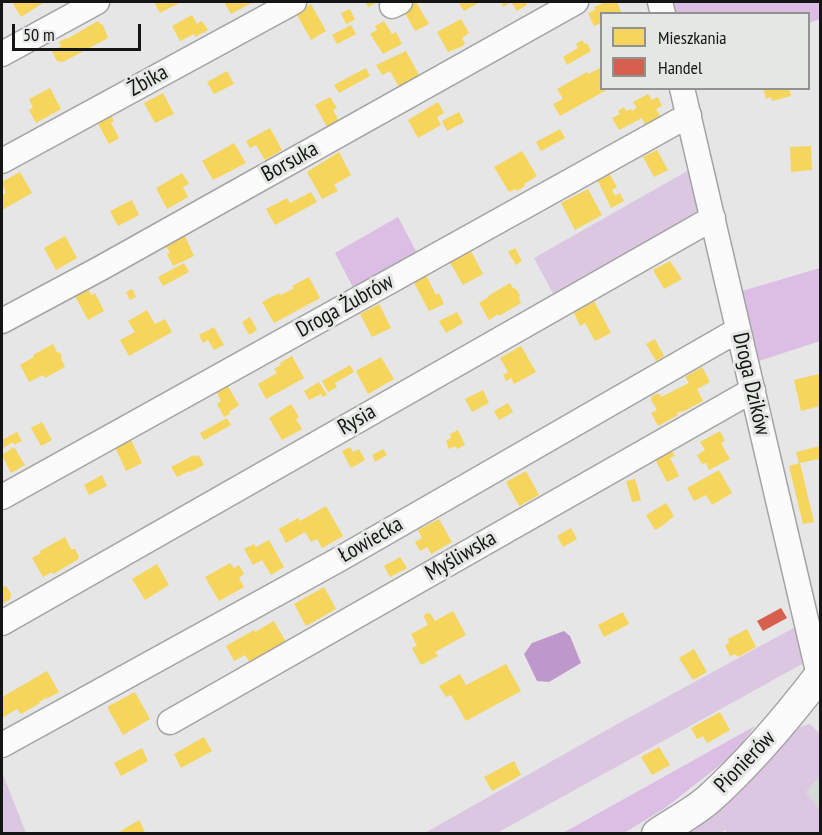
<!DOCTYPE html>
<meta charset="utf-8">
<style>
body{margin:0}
#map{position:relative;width:822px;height:835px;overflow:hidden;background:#e5e6e5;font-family:"PT Sans Narrow",sans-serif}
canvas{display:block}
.frame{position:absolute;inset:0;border:3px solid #141514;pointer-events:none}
.legend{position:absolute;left:600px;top:12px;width:210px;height:78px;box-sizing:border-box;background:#e4e7e4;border:2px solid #919391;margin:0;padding:8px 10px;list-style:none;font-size:18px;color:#141514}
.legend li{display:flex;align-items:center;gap:12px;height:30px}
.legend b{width:30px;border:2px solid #919391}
.scale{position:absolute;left:12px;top:24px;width:129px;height:27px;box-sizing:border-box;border:3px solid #141514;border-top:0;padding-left:8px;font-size:18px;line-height:21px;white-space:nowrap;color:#141514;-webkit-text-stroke:4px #e4e7e4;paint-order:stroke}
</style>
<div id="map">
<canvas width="822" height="835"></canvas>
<div class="frame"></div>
<ul class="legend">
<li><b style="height:16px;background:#f6d55c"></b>Mieszkania</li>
<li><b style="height:16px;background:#d6604d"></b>Handel</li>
</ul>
<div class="scale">50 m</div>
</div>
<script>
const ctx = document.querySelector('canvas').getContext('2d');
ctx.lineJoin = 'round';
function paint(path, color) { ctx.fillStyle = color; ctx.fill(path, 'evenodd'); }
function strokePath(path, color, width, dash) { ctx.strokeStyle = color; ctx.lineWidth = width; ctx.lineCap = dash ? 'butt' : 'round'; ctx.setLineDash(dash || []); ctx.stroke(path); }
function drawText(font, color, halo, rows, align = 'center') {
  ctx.font = font + ' "PT Sans Narrow",sans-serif'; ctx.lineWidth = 6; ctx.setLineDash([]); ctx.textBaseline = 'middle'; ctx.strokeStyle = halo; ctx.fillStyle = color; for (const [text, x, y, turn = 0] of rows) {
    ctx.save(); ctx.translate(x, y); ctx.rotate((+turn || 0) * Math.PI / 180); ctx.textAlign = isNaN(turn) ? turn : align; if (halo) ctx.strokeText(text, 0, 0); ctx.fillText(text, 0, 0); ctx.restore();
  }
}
paint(new Path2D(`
 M820 776V810L806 792Z`), '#d4dad5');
paint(new Path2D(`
 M689 170 699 220 557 301 534 258Z
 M799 625 802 664 497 833 423 834 621 722Z
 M810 724 820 734V776L806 792 820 810V833L728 834 725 830 721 833 681 834 706 816 713 817 720 810 718 806 800 727Z
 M2 772 26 833H2Z`), '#dbc7e1');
paint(new Path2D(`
 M672 2H820V19L809 23 808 14 675 13Z
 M398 217 419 257 356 293 335 253Z
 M820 268V341L759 361 742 291Z
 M755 726 734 754 665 808 624 833H563Z`), '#dcbde4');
paint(new Path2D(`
 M564 631 570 636 581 663 549 682 537 681 524 654 532 643Z`), '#be98ca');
paint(new Path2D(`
 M12 2H42L43 3 21 17Z
 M154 2H181L160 13Z
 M224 2H253L231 14Z
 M365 2H378L368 7Z
 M413 2H416L429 24 415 31 402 8Z
 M458 2H480L464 11Z
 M501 2H525L527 5 517 11 511 2 503 7Z
 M606 2H617L622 14H602V23L594 26 588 13 595 10 594 7Z
 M311 4 326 31 311 40 296 13Z
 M350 9 355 20 346 24 341 13Z
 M192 15 197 24 202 21 208 30 195 37 194 34 180 41 172 26Z
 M461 19 469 33 462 38 465 43 463 46 448 52 437 32Z
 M98 21 101 24 103 25 108 38 63 62 57 61 52 52 61 46 59 42 66 38 67 39Z
 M384 21 392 34 396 32 402 44 383 54 370 34 377 30 375 26Z
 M351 25 356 34 337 44 332 35Z
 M582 40 585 44 587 43 591 51 567 65 563 57 578 48 576 44Z
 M406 51 419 75 399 87 390 71 382 75 376 65Z
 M602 67V88H610L560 116 553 104 563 99 557 89 587 72 588 74Z
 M366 68 370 76 339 93 334 85Z
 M227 71 234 84 214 94 207 82Z
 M50 88 61 109 36 123 29 110 33 107 29 99Z
 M763 88H789L791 96 772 101 771 97 766 99Z
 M163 93 174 114 155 123 144 103Z
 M648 94 652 100 658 97 662 106 656 109 661 117 645 125 642 118 619 130 612 118 620 114 618 111 624 107 626 111 631 109 632 111 637 108 633 102Z
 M330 97 337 108 333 110 339 121 327 127 315 105Z
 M438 102 444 113 437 117 441 125 418 138 408 120Z
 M109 110 114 121 111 123 119 138 109 144 95 118Z
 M459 112 464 122 447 131 442 121Z
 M270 128 282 150 265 160 256 145 250 148 246 141Z
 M560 129 565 138 541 151 536 142Z
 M234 143 246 163 213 180 202 161Z
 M811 146 812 170 791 172 790 147Z
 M657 150 668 170 654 177 643 157Z
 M522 151 537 176 524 184 525 186 517 191 515 189 509 192 494 167Z
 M339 152 351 175 334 185 338 191 322 199 307 172Z
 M20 172 32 193 2 210V195L6 193 2 182Z
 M182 173 189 184 183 187 188 197 167 209 156 188Z
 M609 173 617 187 612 190 615 196 620 193 624 201 611 208 597 179Z
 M588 189 602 215 575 230 561 203Z
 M311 192 317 202 275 225 266 209 287 198 290 203Z
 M132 200 139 215 118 226 110 211Z
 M184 234 194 256 173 266 167 254 170 253 165 244Z
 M65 236 77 258 56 270 44 248Z
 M515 248 522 261 516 265 508 252Z
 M470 249 483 274 463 285 449 261Z
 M670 261 682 279 664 289 653 270Z
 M184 263 189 272 163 286 158 277Z
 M424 271 436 295 439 293 444 304 429 311 410 275Z
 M309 277 320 298 274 323 262 302 279 293 280 295 287 292 294 288 292 286Z
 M510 283 513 288 516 289 520 295 519 299 521 303 499 316 498 314 489 320 479 303 489 297 488 296Z
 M88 289 91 295 95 293 104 311 88 320 75 296Z
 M132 289 136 297 130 300 126 292Z
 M594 301 611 333 595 341 585 323 580 326 574 313Z
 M379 304 391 328 372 337 360 314Z
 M147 310 155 324 165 319 172 332 129 356 120 340 135 332 128 321Z
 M457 312 463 323 446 333 439 321Z
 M250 317 257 330 249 335 242 322Z
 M214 327 224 345 214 350 208 340 203 343 199 335Z
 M655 339 664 356 656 361 646 344Z
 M53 344 57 352 60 353 62 356 61 359 65 367 45 378 43 375 29 382 20 365 34 357 33 355Z
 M521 346 536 372 514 384 511 378 506 381 503 375 508 372 500 358Z
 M292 356 304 378 266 399 258 384 277 373 274 369 281 365 280 363Z
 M381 357 394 379 368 394 356 371Z
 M350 365 354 372 335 383 337 387 328 392 322 381Z
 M702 367 710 382 697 389 703 401 682 412V411L677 413 678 415 658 426 651 413 657 410 651 400 652 396 657 394H660L661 397 689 383 685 377Z
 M819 374 820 406 801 411 794 380Z
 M319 382 327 395 322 397 321 394 309 400 304 391Z
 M226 383 239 405 229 412 230 414 224 417 217 404 221 401 215 389Z
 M483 390 489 403 472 412 465 399Z
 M508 403 513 412 499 420 494 411Z
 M291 404 299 417 296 419 302 429 282 440 269 418Z
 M227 418 231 425 204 440 200 433Z
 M42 422 52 440 41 446 31 428Z
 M458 430 465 445 457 449 455 446 449 449 446 441 451 438 450 434Z
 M720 431 725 441 721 443 730 459 709 470 706 463 702 464 697 455 705 450 700 442Z
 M17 432 22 441 14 445 13 442 2 449V440Z
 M131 440 142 463 126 471 115 447Z
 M820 446V463L818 459 800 463 814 522 803 524 789 466 799 463 796 452Z
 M14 447 25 465 11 473 2 455Z
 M350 447 353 452 359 449 365 460 351 468 342 451Z
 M383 449 387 455 375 462 372 455Z
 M672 451 675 456 670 458 679 476 667 482 655 459Z
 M194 455 195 457 199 455 204 465 190 472 189 471 177 477 171 467Z
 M719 470 732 493 712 505 706 495 694 501 687 488Z
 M526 471 539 495 519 506 506 482Z
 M102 475 107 486 89 495 84 485Z
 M635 479 641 500 632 502 626 481Z
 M666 503 674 516 662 526 655 530 646 515Z
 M326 506 343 536 322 548 317 539 311 542 305 532 286 543 279 529 298 518 300 521Z
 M439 519 452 542 431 554 427 547 420 551 415 542 422 538 418 530Z
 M571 528 577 539 563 547 557 536Z
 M65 537 71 549H75L79 557 77 560 53 574 52 572 43 577 32 558 41 553 40 551Z
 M269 540 284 567 271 575 262 560 253 565 244 549 254 544 256 547Z
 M400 557 407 568 390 577 384 566Z
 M230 563 234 568 239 565 244 574 239 578 244 587 219 601 205 577Z
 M157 564 169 585 145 600 132 579Z
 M2 586 7 587 11 594 10 599 2 604Z
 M324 587 336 609 306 626 294 604Z
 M453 611 466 635 435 652 438 656 421 665 412 648 417 646 411 634 428 625 424 617 425 614 430 613 435 621Z
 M623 612 629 624 604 637 598 625Z
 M274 621 286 642 250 663 245 655 234 661 226 646 254 630 255 632Z
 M747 629 756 647 738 657 735 654 730 656 725 645 729 643 728 639Z
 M694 649 707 672 693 680 679 658Z
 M506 664 521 691 466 721 451 695 446 697 439 686 460 674 466 685Z
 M47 671 59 692 46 699V698L39 702 40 703 21 714 17 709 2 718V697Z
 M135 692 150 719 123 735 107 707Z
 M720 712 730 730 707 743 703 736 697 739 691 728Z
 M204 737 212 751 181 768 174 754Z
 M659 747 670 765 652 775 641 757Z
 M142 748 148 761 121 776 114 763Z
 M514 761 521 775 492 791 484 777Z
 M139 820 146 834H116Z`), '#f6d55c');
paint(new Path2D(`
 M781 608 787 618 763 631 757 621Z`), '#d6604d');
const minor = new Path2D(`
 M660 2 663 14
 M392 6 400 2
 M2 54 97 2
 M682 88 820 680
 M2 161 294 2
 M2 321 101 268 576 2
 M2 497 689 115
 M2 623 713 218
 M170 722 753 390
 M2 745 338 560 738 330`);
const major = new Path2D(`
 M657 834C673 823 696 811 710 798 751 761 787 718 820 675`);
strokePath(minor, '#a2a3a2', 27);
strokePath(major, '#a2a3a2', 33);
strokePath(minor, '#fbfbfb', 24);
strokePath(major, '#fbfbfb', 30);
drawText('22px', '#141514', '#e4e7e4', [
 ["Żbika",148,81,-29],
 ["Borsuka",290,162,-29],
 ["Droga Żubrów",345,306,-29],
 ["Droga Dzików",751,384,77],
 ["Rysia",357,420,-30],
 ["Łowiecka",371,540,-30],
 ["Myśliwska",461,556,-30],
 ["Pionierów",745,762,-46]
]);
</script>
